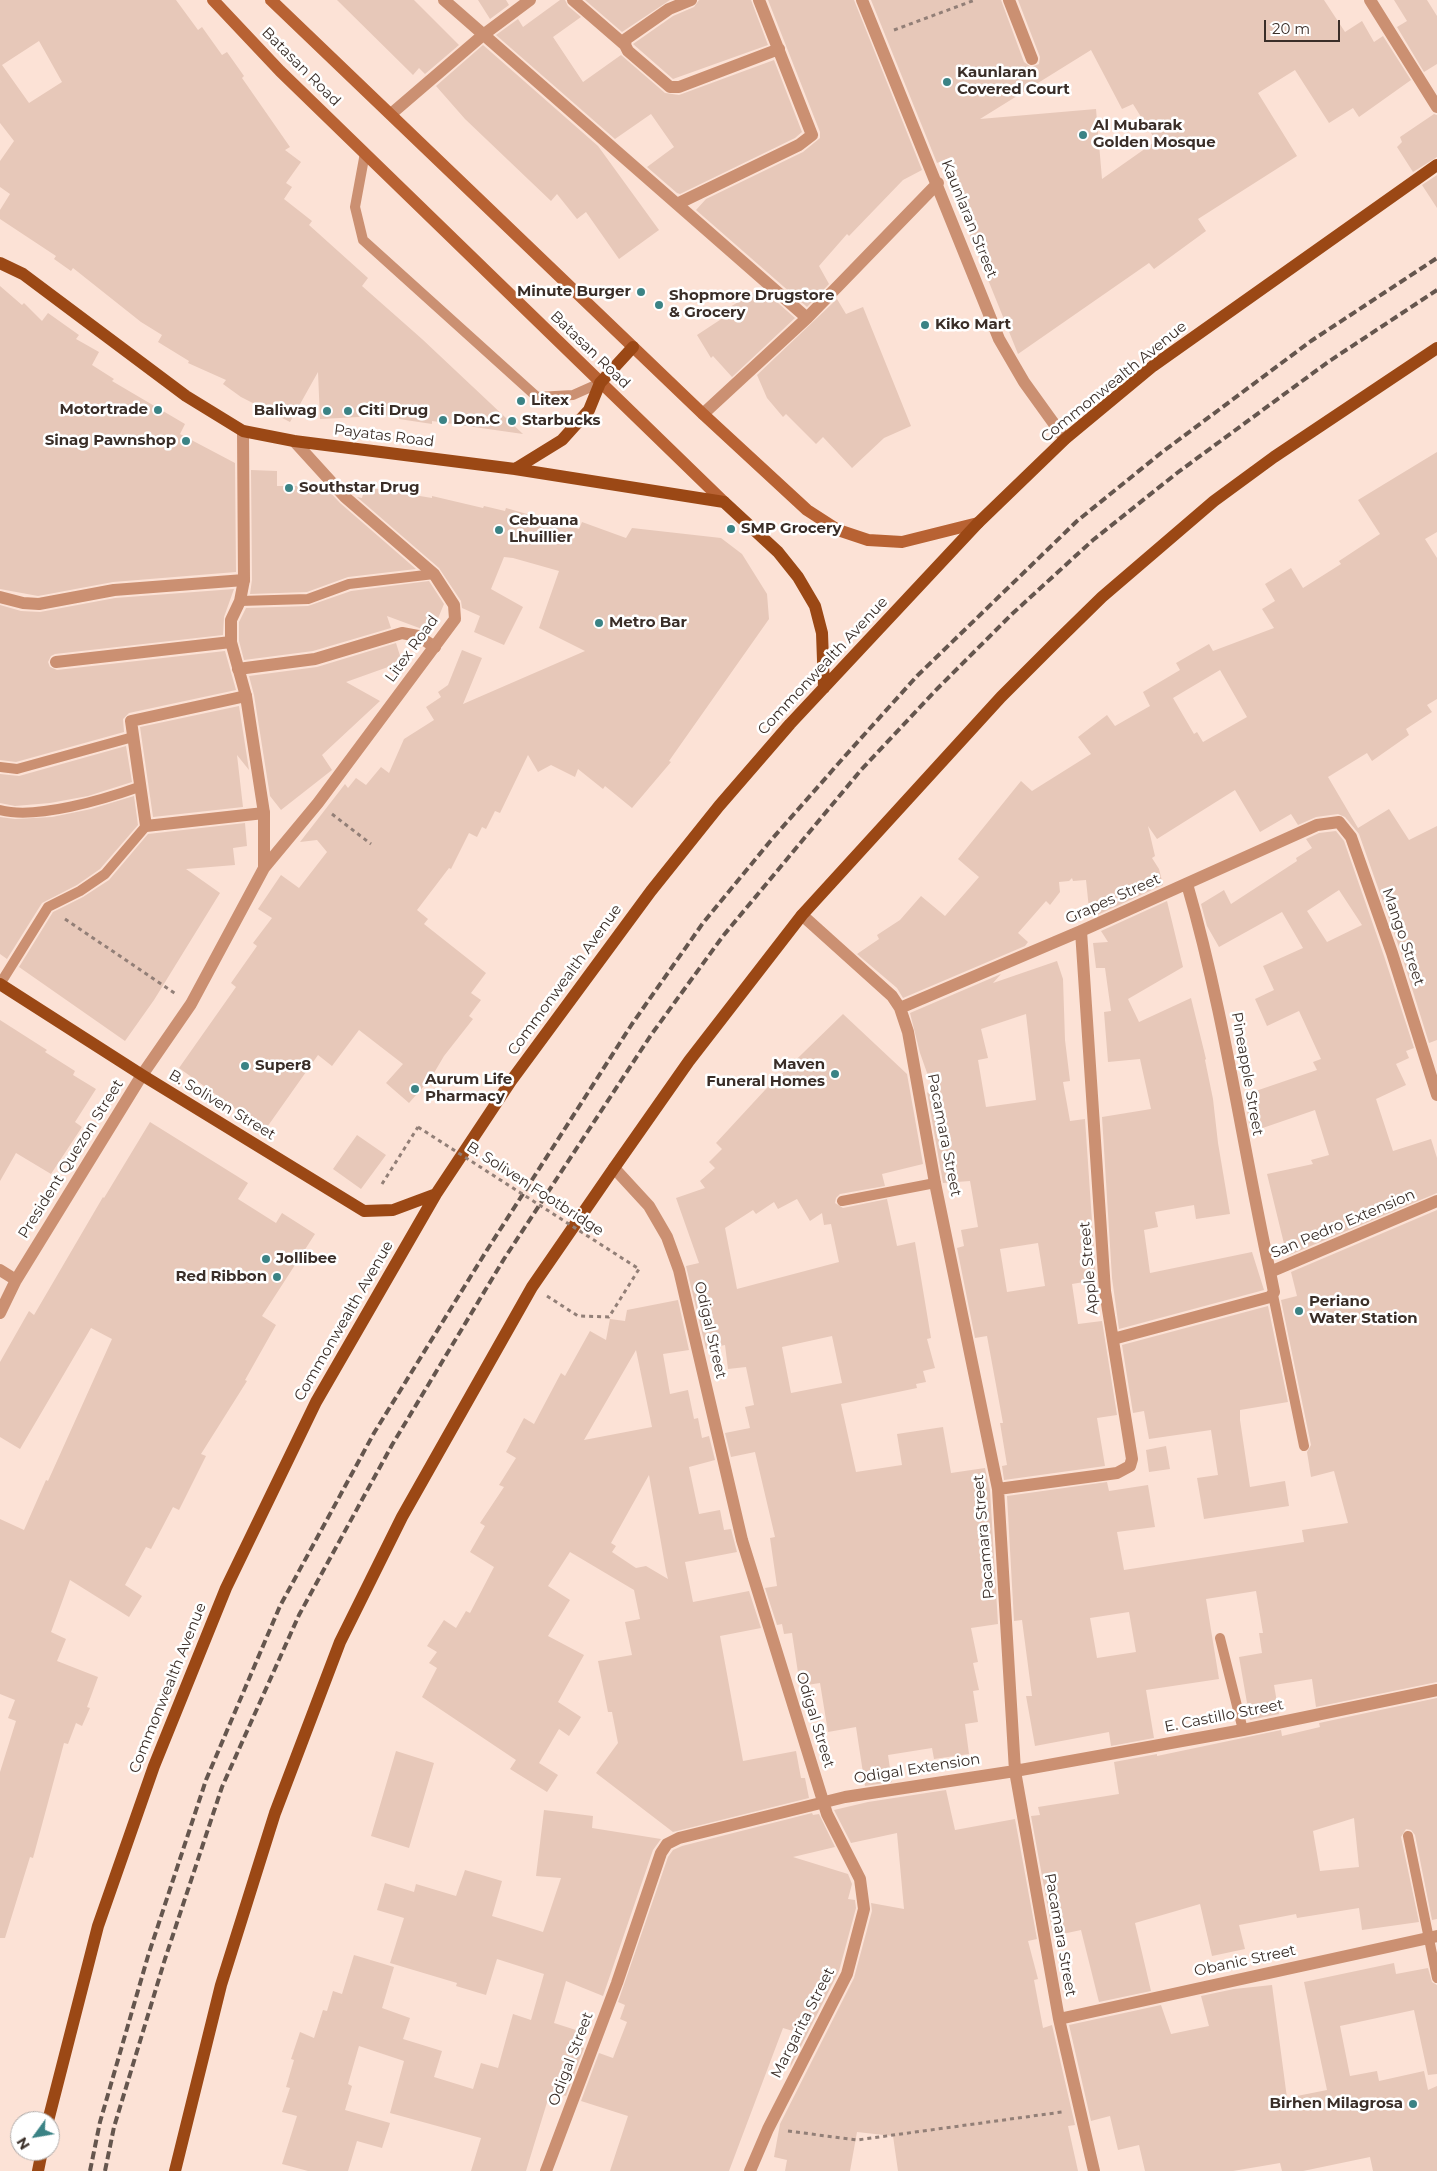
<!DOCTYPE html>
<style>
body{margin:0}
#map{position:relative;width:1437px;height:2171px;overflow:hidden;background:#fce2d6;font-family:Montserrat,sans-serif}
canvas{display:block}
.north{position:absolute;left:10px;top:2111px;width:50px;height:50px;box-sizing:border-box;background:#fff;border:1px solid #b0aba9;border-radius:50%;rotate:238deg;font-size:14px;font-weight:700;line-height:20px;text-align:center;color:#3a2e28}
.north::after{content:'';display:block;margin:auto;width:18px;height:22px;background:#3b8385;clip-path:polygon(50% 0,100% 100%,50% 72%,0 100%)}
.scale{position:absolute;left:1264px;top:20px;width:76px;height:22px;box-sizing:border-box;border:2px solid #3a2e28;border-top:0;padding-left:6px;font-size:15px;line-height:18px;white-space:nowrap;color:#3a2e28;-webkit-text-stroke:4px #fff;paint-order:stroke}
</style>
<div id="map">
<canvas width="1437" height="2171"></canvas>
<div class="north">N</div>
<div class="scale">20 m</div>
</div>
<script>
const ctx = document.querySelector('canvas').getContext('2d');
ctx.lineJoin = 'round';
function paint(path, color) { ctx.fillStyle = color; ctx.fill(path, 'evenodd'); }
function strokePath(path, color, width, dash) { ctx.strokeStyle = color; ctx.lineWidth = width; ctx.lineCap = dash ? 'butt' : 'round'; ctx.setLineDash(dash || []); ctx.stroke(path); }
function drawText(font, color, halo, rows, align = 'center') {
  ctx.font = font + ' Montserrat,sans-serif'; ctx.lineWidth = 5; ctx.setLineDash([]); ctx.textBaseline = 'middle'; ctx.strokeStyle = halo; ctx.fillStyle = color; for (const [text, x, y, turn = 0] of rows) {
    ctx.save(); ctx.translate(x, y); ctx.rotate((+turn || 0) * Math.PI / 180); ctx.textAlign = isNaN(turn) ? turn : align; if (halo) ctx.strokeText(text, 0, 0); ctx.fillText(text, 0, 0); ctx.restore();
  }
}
paint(new Path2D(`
 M0 0H176L198 30 202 27 222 55 227 52 244 76 242 78 290 147 285 150 301 162 286 183 292 187 284 199 312 221 309 225 368 278 362 286 422 339 523 434 432 421V424L399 419V415L320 419 318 372 290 422 241 397 223 384 226 380 188 363 189 361 158 342 162 335 141 322 73 268 71 271 54 259 56 256 0 219V210L10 194 0 187V161L14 141 0 123ZM39 41 62 82 29 103 2 65Z
 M337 0H414L459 45 425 74 419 68 413 75Z
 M478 0H506L509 5 490 19Z
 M560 0H565L568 6 581 17 553 37 583 82 621 55 665 93 679 95 774 60 802 132 795 138 680 194 677 193 647 167 674 147 651 114 615 139 496 35 518 19 523 27Z
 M585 0H670L622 32Z
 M699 0H751L768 45 673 79 633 44 673 16 694 7Z
 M768 0H854L922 170 903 180 849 236 847 234 819 266 829 284 807 307 696 210 706 199 803 152 820 138V132Z
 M871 0H1001L1024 62 1031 67 1039 64 1040 57 1018 0H1324L1345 32 1362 21 1374 42 1383 36 1411 80 1359 117 1353 108 1329 123 1295 70 1258 93 1297 156 1198 219 1206 231 1154 269 1149 263 1018 354 953 193 951 157 937 163ZM1091 50 1122 109 1133 104 1156 141 1102 179 1096 109 980 119Z
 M1394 0H1427L1437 16V64L1424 72 1397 27 1407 21Z
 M483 45 598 146 659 230 619 259 586 212 577 219 557 194 551 201 465 119 436 86Z
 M1434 114 1437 115V157L1413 172 1397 147 1402 142 1400 137Z
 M1437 175V208L1422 185Z
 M0 286 22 305 24 303 42 321 48 313 79 335 76 339 99 352 92 365 114 379 112 381 185 424 180 434 235 463 236 572 113 582 38 596 0 589Z
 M761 288 795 318 732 377 713 356 711 358 697 335 732 312 730 307Z
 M837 299 846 314 863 307 911 426 884 438 852 468 823 437 816 444 786 414 783 417 767 398 757 375Z
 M1437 452V532L1425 539 1437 558V699L1427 705 1432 712 1406 729 1409 735 1372 761 1367 753 1328 777 1358 828 1389 809 1409 840 1437 826V1040L1429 1043 1400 950 1359 834 1345 817 1338 814 1316 817 1298 825 1291 814 1260 832 1235 790 1157 839 1148 826 1155 856 1152 858 1159 869 1163 885 1093 917 1089 909 1086 880 1073 881 1072 878 1069 881 1059 882 1060 892 1050 905 1046 901 1018 933 1028 942 1025 946 903 998 897 988 857 954 879 939 877 935 900 920 921 896 945 916 979 877 958 859 1021 781 1032 791 1091 754 1078 737 1107 715 1115 726 1150 706 1143 692 1180 670 1176 663 1209 644 1213 651 1274 628 1262 609 1275 601 1265 584 1291 568 1303 588 1341 564 1339 561 1380 534 1358 500ZM1220 670 1247 717 1203 742 1197 732 1194 734 1173 698Z
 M251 470 277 471V486H317L326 488 340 503 416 569 348 577 307 592 250 594 252 580Z
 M365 487 432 498V496L483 508 484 506 505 511 506 508 579 529 582 522 626 538 632 528 721 538 742 554 767 594 769 619 669 761 671 762 632 808 605 786 603 789 578 769 575 777 551 765 538 772 528 755 500 813 495 811 486 829 482 827 477 837 469 833 451 869 449 868 417 910 428 919 424 924 486 973 471 993 481 1000 469 1016 473 1019 444 1056 431 1078 409 1103 386 1083 403 1064 359 1030 332 1066 318 1055 265 1130 179 1068 236 987 231 983 257 946 253 943 272 918 258 909 281 875 299 888 327 852 317 840 300 842 345 784 348 788 356 778 366 785 381 767 389 773 404 739 434 720 426 707 441 697 438 692 448 685 462 650 482 658 463 704 585 651 539 628 559 571 513 558 504 557 491 589 523 607 504 645 474 632 480 616 462 608 461 601 439 568 357 497 362 498Z
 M429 581 444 604 431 635 422 629 387 616 391 628 313 651 244 660 239 641V622L246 608 308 606 351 591Z
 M234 589 224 617 223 635 55 654 51 656 48 662 50 667 57 670 225 651 236 690 129 713 123 719 124 732 16 762 0 760V605L21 611 40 612 115 598Z
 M396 643 402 662 346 682 380 701 322 755 332 770 281 810 270 796 254 695 249 676 317 667Z
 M239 706 249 770 237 755 243 807 153 817 140 727Z
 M126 746 132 782 88 796 50 803 15 806 0 803V774L19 776Z
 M134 796 138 825 100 869 77 885 42 903 7 959 0 954V817L15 819 52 817 91 809Z
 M245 823 247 846 233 848 235 865 186 869 220 893 154 1000 125 1041 19 967 53 912 83 897 109 880 148 834Z
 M1336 831 1344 841 1384 956 1414 1048 1406 1051 1409 1058 1396 1064 1406 1085 1376 1099 1393 1151 1431 1139 1437 1158V1193L1287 1256 1267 1174 1313 1164 1311 1160 1329 1155 1315 1110 1251 1132 1244 1095 1317 1070 1313 1062 1321 1059 1299 1011 1267 1026 1255 999 1274 990 1263 966 1303 948 1282 912 1219 947 1207 926 1201 904 1224 890 1231 904 1297 861 1296 858 1312 848 1306 839 1319 833ZM1339 890 1362 925 1327 942 1307 911Z
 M1167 901 1183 967 1128 999 1139 1022 1191 998 1206 1059 1205 1060 1213 1099 1218 1143 1230 1214 1196 1219 1194 1205 1155 1212 1158 1227 1144 1230 1150 1273 1252 1252 1264 1290 1119 1329 1112 1278 1102 1117 1151 1109 1140 1059 1108 1062 1104 1012 1111 1011 1105 968H1096L1093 943 1108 942 1101 931Z
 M1057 961 1063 979 1065 1040 1070 1081 1063 1082 1070 1121 1085 1119 1096 1280 1072 1284 1078 1324 1102 1321 1117 1415 1097 1418 1105 1466 1004 1480 1002 1466 1007 1465 1000 1423H1003L987 1336 975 1338 957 1248 964 1246 961 1230 978 1227 970 1181 943 1183 927 1092 937 1101 920 1053 910 1013 1001 974 993 983ZM1026 1014 1036 1100 986 1107 978 1060 988 1058 981 1029ZM1038 1243 1045 1286 1007 1292 1000 1249Z
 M843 1014 907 1074 923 1164 882 1174 885 1186 840 1194 836 1198 835 1203 843 1208 887 1199 897 1246 915 1242 931 1338 927 1339 935 1368 923 1371 926 1382 916 1384 917 1388 841 1404 856 1472 902 1465 897 1434 943 1427 951 1473 985 1468 990 1490 998 1624 971 1628 978 1662 973 1663 979 1690 973 1691 978 1722 965 1724 969 1754 934 1759 932 1748 888 1755 892 1782 865 1786 856 1727 828 1732 820 1683 800 1686 792 1633 784 1634 782 1624 777 1625 765 1588 777 1586 770 1538 775 1537 755 1452 731 1457 725 1433 750 1428 745 1407 754 1405 746 1367 728 1369 725 1345 706 1349 686 1266 699 1263 676 1198 705 1188 700 1181 715 1168 709 1162 722 1149 716 1143 765 1090ZM797 1199 810 1221 822 1213 824 1225 831 1224 839 1262 737 1289 725 1228 753 1210 756 1214 774 1202 778 1209ZM832 1336 842 1383 791 1393 782 1347Z
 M0 1020 47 1050 45 1052 75 1071 73 1075 96 1089 75 1122 82 1127 51 1174 16 1153 0 1181Z
 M150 1122 248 1183 238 1199 276 1223 282 1213 315 1234 262 1316 276 1325 245 1380 247 1381 201 1454 206 1456 179 1510 173 1507 151 1549 146 1547 125 1585 142 1596 129 1617 70 1580 51 1632 66 1639 57 1661 98 1677 87 1707 90 1708 82 1726 76 1723 68 1744 64 1743 33 1858 30 1857 5 1938H0V1772L16 1721 8 1718 15 1700 0 1694V1519L24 1530 46 1480 48 1481 112 1339 91 1328 20 1449 0 1437V1362L29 1311 34 1315 103 1197 104 1198Z
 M357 1135 386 1155 361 1189 333 1169Z
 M1437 1210V1682L1316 1707 1312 1679 1274 1685 1279 1714 1250 1720 1239 1657 1262 1653 1259 1633H1263L1256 1591 1206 1599 1219 1679 1146 1690 1154 1738 1111 1746 1109 1732 1035 1746 1026 1696H1032L1022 1620 1014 1621 1007 1496 1107 1482 1109 1491 1148 1485 1155 1527 1117 1532 1124 1570 1304 1542 1302 1530 1348 1523 1334 1471 1311 1477 1307 1452 1311 1445 1281 1300 1297 1296 1291 1272ZM1129 1612 1136 1652 1097 1658 1090 1618Z
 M678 1300 689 1350 663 1354 670 1394 688 1390 694 1419 698 1418 702 1438 709 1436 715 1460 689 1467 699 1514 720 1510 724 1530 731 1529 737 1552 685 1562 693 1602 749 1591 761 1628 720 1636 743 1761 796 1751 801 1778H805L809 1798 673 1832 596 1773 618 1743 612 1712H608L598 1661 632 1655 625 1622 640 1619 634 1590 570 1552 548 1586 570 1600 548 1636 584 1655 558 1702 581 1717 569 1736 559 1729 539 1763 558 1775 547 1792 510 1769 516 1760 422 1697 437 1668 429 1663 437 1652 427 1646 444 1620 456 1628 466 1611 470 1613 494 1567 470 1552 485 1526 480 1523 504 1487 499 1485 516 1458 506 1452 524 1418 534 1424 561 1373 565 1376 590 1331 606 1340 610 1319 625 1321 627 1310ZM636 1350 652 1427 584 1440ZM649 1475 666 1571 668 1579 646 1566 636 1568 612 1552 616 1546 611 1543Z
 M1268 1306 1288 1402 1240 1410V1420L1250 1487 1285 1481 1289 1506 1204 1519 1197 1478 1218 1475 1211 1430 1149 1439 1144 1411 1133 1413 1122 1345Z
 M1166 1446 1170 1469 1149 1472 1146 1450Z
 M1437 1698V1919L1432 1920 1415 1835 1411 1830 1406 1829 1401 1837 1419 1922 1362 1930 1359 1908 1297 1918 1296 1914 1239 1925 1245 1949 1212 1956 1200 1904 1135 1923 1151 1991 1099 2002 1081 1930 1053 1936 1031 1816 1040 1815 1038 1807 1119 1794 1114 1762 1157 1754V1756L1281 1730 1282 1736 1320 1727 1319 1723ZM1354 1818 1359 1867 1320 1871 1313 1831Z
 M396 1751 434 1763 409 1848 371 1836Z
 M946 1790 955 1830 1015 1819 1037 1939 1028 1941 1038 1979 1034 1980 1043 2028 1052 2025 1075 2125 1068 2126 1078 2171H898L893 2136 857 2132 850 2171H785L787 2160 774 2157 780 2124 854 1978 872 1911 871 1903 904 1909 897 1833 851 1843 834 1810 868 1802Z
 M544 1810 593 1816 592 1828 661 1839 653 1850 603 1996 566 1981 554 2023 579 2031 575 2045 584 2048 566 2096 556 2093 554 2098 549 2096 526 2171H471L481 2138 390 2113 404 2061 359 2046 348 2084 352 2086 345 2110 390 2123 382 2148 357 2141 348 2171H308L282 2164 297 2116 282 2112 290 2088 286 2087 294 2060 291 2059 300 2032 314 2038 323 2010 327 2011 333 1991 342 1994 354 1955 394 1967 382 2008 410 2018 403 2039 442 2051 434 2077 473 2089 481 2063 498 2068 513 2014 531 2020 544 1974 497 1959 486 1995 456 1986 457 1983 390 1963 404 1918 377 1910 385 1883 414 1892 416 1884 456 1896 465 1870 502 1881 492 1916 543 1932 561 1878 536 1876Z
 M812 1813 813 1815 819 1814 835 1847 793 1857 848 1874 852 1884 848 1899 855 1900 856 1908 839 1971 790 2068 796 2032 783 2028 729 2171H610L628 2116 581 2101 599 2053 613 2058 627 2022 620 2019 625 2005 618 2002 668 1857 673 1850 682 1846Z
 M1394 1963 1396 1974 1428 1968 1432 1982 1437 1985V2074L1428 2075 1414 2010 1340 2026 1350 2076 1377 2071 1379 2081 1424 2071 1428 2090 1437 2086V2171H1373L1370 2157 1303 2171H1282L1280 2163 1233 2171H1145L1139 2145 1118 2150 1110 2116 1091 2121 1069 2025 1161 2005 1171 2034 1209 2026 1201 1996 1234 1989 1272 1985 1287 2098 1327 2090 1304 1982Z`), '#e7c8b9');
strokePath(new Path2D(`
 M894 30 975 0
 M332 814 371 844
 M65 919 176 994
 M382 1184 418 1127
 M547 1296 578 1316 609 1317 639 1269
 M788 2131 857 2140 1062 2112`), '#927f77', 3, [4, 4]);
strokePath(new Path2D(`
 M365 153 355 207 363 240 537 397 573 395 600 383
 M240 601 308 599 349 584 434 574
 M0 767 17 769 133 737
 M0 810C36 820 105 799 139 787
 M0 984 48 907 80 891 105 874 146 826
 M842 1201 935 1183
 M1273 1295 1304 1446
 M1220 1638 1243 1730
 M1408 1836 1437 1978`), '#cb9072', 10);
strokePath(new Path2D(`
 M1370 0 1437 107`), '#cb9072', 12);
strokePath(new Path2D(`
 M444 0 807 318
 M573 0 625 45
 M691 0 669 9 626 39 625 45 628 51 670 87H679L779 49
 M862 0 999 339 1024 382 1065 439
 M1009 0 1032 59
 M391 114 483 35 530 0
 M677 204 799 145 812 135 759 0
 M703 414 807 318 938 183
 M0 597 23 603 39 604 114 590 244 580
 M56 662 231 642
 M238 669 315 659 402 633 418 636 435 647
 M246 696 131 721 146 826 264 813
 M1187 884C1224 1011 1242 1143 1270 1272
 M802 915 892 996 900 1008 908 1032 935 1183 998 1489 1015 1771 1059 2019 1094 2171
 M900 1008 1081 931 1317 825 1339 822 1351 837 1392 953 1437 1095
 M614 1168 649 1206 667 1237 679 1270 742 1540 827 1814 860 1879 864 1909 847 1974 768 2129 750 2171
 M0 1270 16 1280
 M0 1313 16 1280 142 1075
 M1113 1339 1270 1297 1274 1292 1270 1272 1437 1201
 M998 1489 1117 1473 1130 1466 1132 1459 1105 1291 1081 931
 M1059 2019 1437 1936
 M546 2171 617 1983 661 1853 667 1844 679 1838 845 1797 1015 1771 1243 1730 1437 1690`), '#cb9072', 12);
strokePath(new Path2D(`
 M264 868 318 803 455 619 454 605 434 574 345 497 294 441
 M142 1075 191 1004 264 868V813L246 696 231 642V620L240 601 244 580 243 431`), '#cb9072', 12);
strokePath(new Path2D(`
 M213 0 280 71 724 502
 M271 0 703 414 807 510 838 530 868 540 902 542 978 523`), '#b86233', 12);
strokePath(new Path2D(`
 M0 263 23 274 186 396 243 431 294 441 515 469 724 502 778 552 798 577 815 606 822 633 824 688
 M515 469 562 440 589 410 600 383 633 347
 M0 984 142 1075 364 1211 393 1210 436 1194
 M48 2121 98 1926 154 1766 226 1588 316 1402 436 1194 511 1081 651 891 719 806 790 724 978 523 1065 439 1153 366 1437 165
 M38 2171 42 2151
 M175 2171 221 1985 275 1813 340 1642 402 1517 532 1287 614 1168 689 1061 802 915 1001 697 1054 644 1102 597 1214 501 1274 457 1437 348`), '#9b4815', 12);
strokePath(new Path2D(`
 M90 2171 100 2122 148 1956 206 1780 280 1606 374 1433 487 1250 632 1024 703 923 772 839 845 756 917 676 1077 521 1161 453 1311 341 1437 258
 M105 2171 114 2127 165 1959 222 1787 299 1615 392 1445 504 1259 651 1035 723 936 861 770 936 690 1012 614 1093 540 1177 473 1328 362 1437 290`), '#65564e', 4, [8, 4]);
strokePath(new Path2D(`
 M418 1127 639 1269`), '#927f77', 3, [4, 4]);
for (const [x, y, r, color] of [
 [947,82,5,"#3b8385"],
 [1083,135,5,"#3b8385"],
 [641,292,5,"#3b8385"],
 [659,305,5,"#3b8385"],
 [925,325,5,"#3b8385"],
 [521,401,5,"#3b8385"],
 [158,410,5,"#3b8385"],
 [327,411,5,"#3b8385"],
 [348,411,5,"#3b8385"],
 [443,420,5,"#3b8385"],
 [512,421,5,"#3b8385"],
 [186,441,5,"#3b8385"],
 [289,488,5,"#3b8385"],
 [731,529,5,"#3b8385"],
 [499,530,5,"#3b8385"],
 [599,623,5,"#3b8385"],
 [245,1066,5,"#3b8385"],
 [835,1074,5,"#3b8385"],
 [415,1089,5,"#3b8385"],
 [266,1259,5,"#3b8385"],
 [277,1277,5,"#3b8385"],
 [1299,1311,5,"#3b8385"],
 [1413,2104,5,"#3b8385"]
]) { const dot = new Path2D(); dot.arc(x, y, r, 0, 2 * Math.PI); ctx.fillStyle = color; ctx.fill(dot); strokePath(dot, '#fff', 2); }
drawText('15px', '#3a2e28', '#fff', [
 ["Batasan Road",301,67,45],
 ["Kaunlaran Street",969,219,68],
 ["Batasan Road",590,350,44],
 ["Commonwealth Avenue",1114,382,-39],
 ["Payatas Road",384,436,7],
 ["Litex Road",412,649,-54],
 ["Commonwealth Avenue",823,666,-47],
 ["Grapes Street",1113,899,-24],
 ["Mango Street",1403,937,71],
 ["Commonwealth Avenue",565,980,-54],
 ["Pineapple Street",1247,1074,80],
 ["B. Soliven Street",222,1105,31],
 ["Pacamara Street",944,1135,79],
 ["President Quezon Street",71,1159,-58],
 ["B. Soliven Footbridge",535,1189,33],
 ["San Pedro Extension",1343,1224,-23],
 ["Apple Street",1089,1268,-95],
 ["Commonwealth Avenue",344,1321,-60],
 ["Odigal Street",710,1330,77],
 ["Pacamara Street",984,1537,-95],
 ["Commonwealth Avenue",168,1688,-68],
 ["E. Castillo Street",1224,1716,-11],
 ["Odigal Street",815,1720,73],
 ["Odigal Extension",917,1769,-9],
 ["Pacamara Street",1060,1935,80],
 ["Obanic Street",1245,1961,-12],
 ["Margarita Street",803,2023,-63],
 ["Odigal Street",571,2059,-69]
]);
drawText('bold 15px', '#3a2e28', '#fff', [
 ["Kaunlaran",957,73],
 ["Covered Court",957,90],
 ["Al Mubarak",1093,126],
 ["Golden Mosque",1093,143],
 ["Minute Burger",631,292,"right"],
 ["Shopmore Drugstore",669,296],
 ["& Grocery",669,313],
 ["Kiko Mart",935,325],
 ["Litex",531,401],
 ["Motortrade",148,410,"right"],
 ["Baliwag",317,411,"right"],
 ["Citi Drug",358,411],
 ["Don.C",453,420],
 ["Starbucks",522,421],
 ["Sinag Pawnshop",176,441,"right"],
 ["Southstar Drug",299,488],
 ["Cebuana",509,521],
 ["Lhuillier",509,538],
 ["SMP Grocery",741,529],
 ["Metro Bar",609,623],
 ["Maven",825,1065,"right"],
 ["Funeral Homes",825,1082,"right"],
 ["Super8",255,1066],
 ["Aurum Life",425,1080],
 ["Pharmacy",425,1097],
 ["Jollibee",276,1259],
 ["Red Ribbon",267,1277,"right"],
 ["Periano",1309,1302],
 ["Water Station",1309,1319],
 ["Birhen Milagrosa",1403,2104,"right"]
], 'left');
</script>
